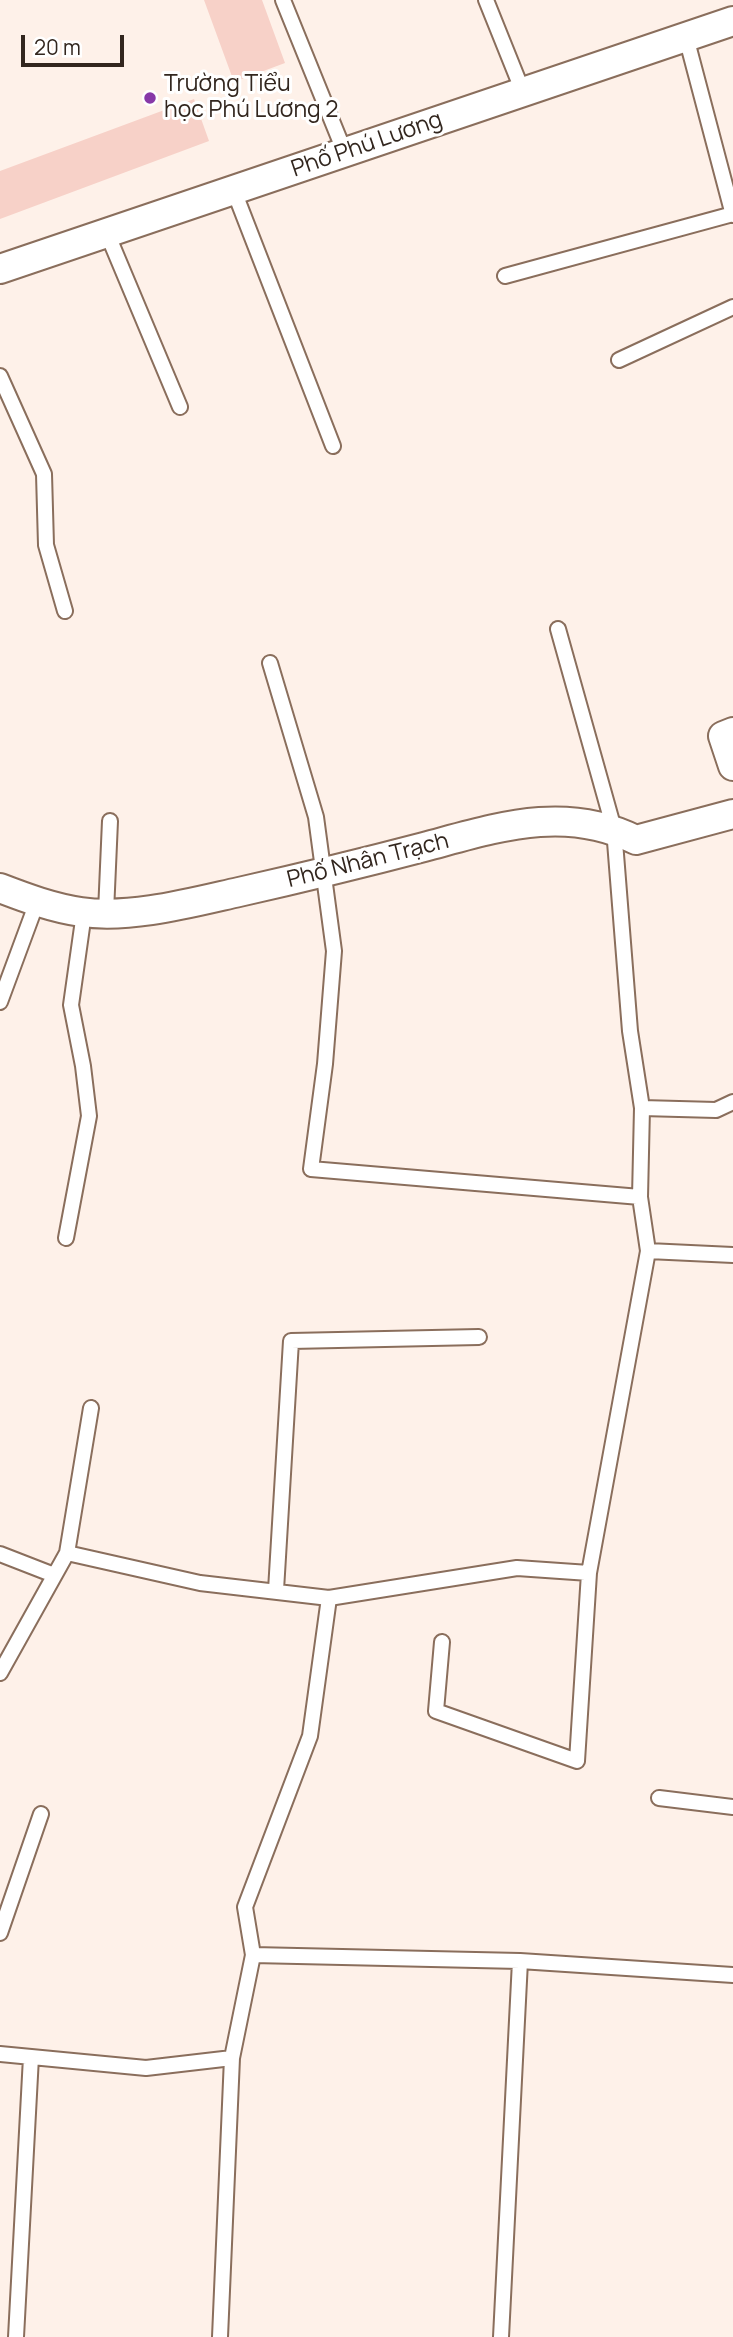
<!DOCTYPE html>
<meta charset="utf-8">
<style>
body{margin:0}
#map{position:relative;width:733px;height:2337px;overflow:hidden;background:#fef1e9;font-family:Manrope,sans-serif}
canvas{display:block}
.scale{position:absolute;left:21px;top:35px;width:103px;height:32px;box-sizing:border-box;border:4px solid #32261e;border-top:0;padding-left:9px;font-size:21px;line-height:24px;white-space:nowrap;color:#32261e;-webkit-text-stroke:5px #fff;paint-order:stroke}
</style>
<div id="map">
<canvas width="733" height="2337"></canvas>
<div class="scale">20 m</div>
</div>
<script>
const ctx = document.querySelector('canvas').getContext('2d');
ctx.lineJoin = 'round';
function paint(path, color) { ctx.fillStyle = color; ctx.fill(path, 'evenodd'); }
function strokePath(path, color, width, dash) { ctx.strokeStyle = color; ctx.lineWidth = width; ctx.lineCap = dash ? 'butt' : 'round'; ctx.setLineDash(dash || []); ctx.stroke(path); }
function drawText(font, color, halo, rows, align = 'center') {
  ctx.font = font + ' Manrope,sans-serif'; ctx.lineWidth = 6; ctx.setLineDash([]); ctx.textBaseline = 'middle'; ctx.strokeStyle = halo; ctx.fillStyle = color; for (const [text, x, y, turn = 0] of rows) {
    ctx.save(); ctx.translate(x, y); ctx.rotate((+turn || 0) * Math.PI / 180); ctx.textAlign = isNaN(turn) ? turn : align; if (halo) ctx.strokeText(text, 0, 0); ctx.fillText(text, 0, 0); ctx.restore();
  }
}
paint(new Path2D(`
 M204 0H262L285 63 234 82Z
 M194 99 209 141 0 219V171Z`), '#f7d1c8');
const lane = new Path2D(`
 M283 0 345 153
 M486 0 523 92
 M686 37 733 215
 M234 191 333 446
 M107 233 180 407
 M505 276 733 214
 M619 360 733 307
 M0 376 44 474 46 545 65 611
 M558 629 614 829 630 1031 642 1108
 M270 663 316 817 334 951 325 1064 311 1169 640 1197
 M106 912 110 821
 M0 1002 37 902
 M66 1238 89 1116 83 1066 71 1005 84 913
 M648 1251 733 1255
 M67 1553 200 1583 329 1598 517 1568 589 1573
 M0 1554 54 1575
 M276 1590 291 1341 479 1337
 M442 1642 436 1711 577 1761 589 1573 648 1251 640 1197 642 1108 716 1110 733 1102
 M0 1673 67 1553 91 1408
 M659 1798 733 1807
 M0 1933 41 1814
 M253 1955 520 1961 733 1975
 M0 2054 146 2068 232 2058
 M16 2337 31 2057
 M220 2337 232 2058 253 1955 245 1907 310 1736 329 1598
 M501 2337 520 1961`);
const street = new Path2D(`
 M0 269 733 21
 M733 732 723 736 733 766
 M0 888C26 898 53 908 81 912 131 919 190 903 239 892 301 878 363 863 424 847 496 828 564 804 636 840L733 814`);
strokePath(lane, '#8a6e5c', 18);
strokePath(street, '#8a6e5c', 32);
strokePath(lane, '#fff', 14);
strokePath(street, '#fff', 28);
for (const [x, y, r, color] of [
 [150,98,7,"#8738a8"]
]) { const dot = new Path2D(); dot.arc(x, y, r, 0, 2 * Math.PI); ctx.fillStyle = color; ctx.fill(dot); strokePath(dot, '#fff', 2.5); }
drawText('23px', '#32261e', '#fff', [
 ["Trường Tiểu",164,85],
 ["học Phú Lương 2",164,111]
], 'left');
drawText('23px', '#32261e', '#fff', [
 ["Phố Phú Lương",367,145,-19],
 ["Phố Nhân Trạch",368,861,-14]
]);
</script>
